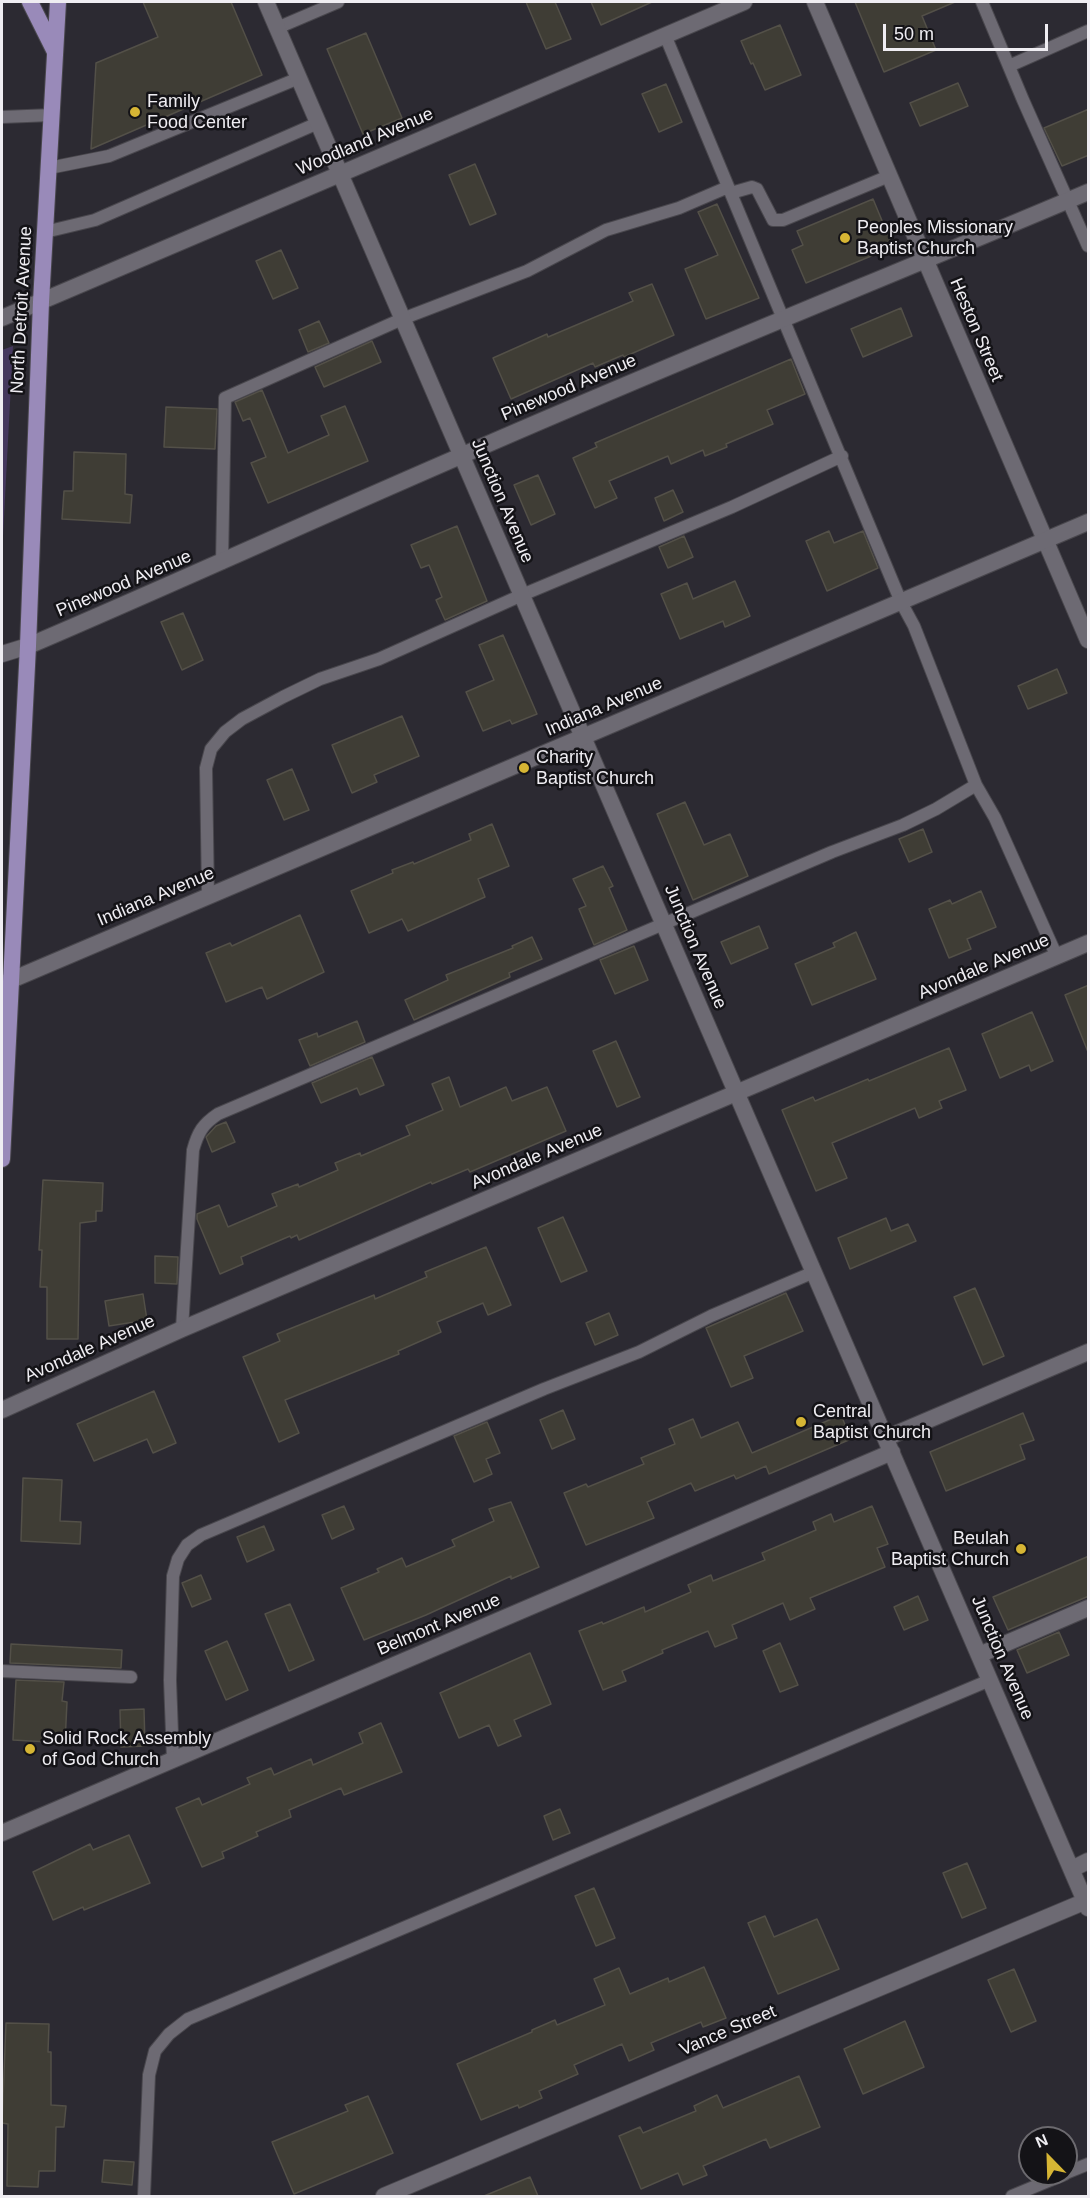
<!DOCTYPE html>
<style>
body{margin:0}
#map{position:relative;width:1090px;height:2198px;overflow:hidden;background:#2c2a32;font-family:Arial,sans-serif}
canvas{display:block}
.frame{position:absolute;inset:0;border:3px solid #efedf2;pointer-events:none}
.north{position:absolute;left:1018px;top:2126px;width:60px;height:60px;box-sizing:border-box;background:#141317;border:2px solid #6c6a6f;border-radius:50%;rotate:337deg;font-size:16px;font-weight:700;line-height:24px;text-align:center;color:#efedf2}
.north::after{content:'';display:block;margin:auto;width:21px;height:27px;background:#d6b534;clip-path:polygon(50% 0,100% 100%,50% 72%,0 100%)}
.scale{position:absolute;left:883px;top:24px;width:165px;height:27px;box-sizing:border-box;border:3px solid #efedf2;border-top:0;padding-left:8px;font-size:18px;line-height:21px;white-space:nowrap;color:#efedf2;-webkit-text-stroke:4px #141317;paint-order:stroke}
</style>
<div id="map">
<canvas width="1090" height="2198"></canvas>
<div class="frame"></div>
<div class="north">N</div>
<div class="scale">50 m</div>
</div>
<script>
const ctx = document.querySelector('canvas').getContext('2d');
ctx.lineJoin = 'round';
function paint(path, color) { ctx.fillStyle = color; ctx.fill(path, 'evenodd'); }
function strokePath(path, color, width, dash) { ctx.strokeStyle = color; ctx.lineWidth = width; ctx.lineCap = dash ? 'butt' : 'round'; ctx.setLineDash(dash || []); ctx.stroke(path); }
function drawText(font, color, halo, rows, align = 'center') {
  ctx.font = font + ' Arial,sans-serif'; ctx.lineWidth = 5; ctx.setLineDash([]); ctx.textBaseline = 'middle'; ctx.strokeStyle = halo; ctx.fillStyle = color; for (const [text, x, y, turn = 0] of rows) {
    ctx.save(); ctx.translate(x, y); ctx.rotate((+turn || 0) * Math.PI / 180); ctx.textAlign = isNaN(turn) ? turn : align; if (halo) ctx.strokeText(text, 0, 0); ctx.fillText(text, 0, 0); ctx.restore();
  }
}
paint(new Path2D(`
 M13 346 2 555V350Z`), '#45385e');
const building = new Path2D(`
 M143 2H231L262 75 91 149 96 63 158 37Z
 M526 2H555L571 39 546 49Z
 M591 2H652L601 25Z
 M855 2H955L922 16 936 50 884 72Z
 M780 25 801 75 765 90 753 63 751 64 741 41Z
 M366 33 402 118 363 134 327 49Z
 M958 83 968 106 920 126 910 103Z
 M666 84 682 122 659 132 642 94Z
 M1089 109V155L1062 166 1044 128Z
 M475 164 496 214 470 225 449 175Z
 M873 199 893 247 806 283 792 250 803 245 797 231Z
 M717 204 759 298 706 319 685 269 718 255 698 212Z
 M281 250 298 288 273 299 256 261Z
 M652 284 674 335 624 357 623 355 595 367 593 363 511 399 493 358 547 334 548 337 633 301 629 293Z
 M901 308 912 336 863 357 851 329Z
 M319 321 329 343 308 352 299 330Z
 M372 341 381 362 324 387 315 367Z
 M791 359 805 394 767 410 773 424 726 444 727 447 705 456 703 450 671 464 668 456 609 481 617 498 595 508 573 458 597 447 595 443Z
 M262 390 288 453 329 435 321 416 345 406 368 461 268 503 251 463 266 457 250 418 243 421 235 402Z
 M166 407 217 409 215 449 164 447Z
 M74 452 126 454 125 494 132 495 130 523 62 519 64 491H73Z
 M538 475 555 514 531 525 514 485Z
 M673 490 683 512 664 521 655 498Z
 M457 526 487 601 445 620 436 600 442 597 429 565 421 568 411 545Z
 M829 531 834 543 863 531 878 568 827 591 806 541Z
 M684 536 693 557 668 568 659 547Z
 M735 581 750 616 725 627 723 621 680 639 661 594 687 583 693 599Z
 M183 613 203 660 182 670 161 622Z
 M503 635 537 714 512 724 510 720 483 731 466 692 494 680 479 645Z
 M1057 669 1067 693 1028 709 1018 686Z
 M402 716 419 756 374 775 377 782 352 793 332 745Z
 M292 769 309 810 284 820 267 780Z
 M685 802 704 845 730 834 748 876 693 900 657 814Z
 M492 824 509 866 478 879 485 897 408 931 402 919 369 933 351 891 393 873 392 870 413 862 414 864 471 840 469 834Z
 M923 829 932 852 909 862 899 839Z
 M603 866 613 886 609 888 627 930 594 945 579 909 586 906 573 879Z
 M981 891 996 927 967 939 971 949 949 958 929 909 950 900 952 904Z
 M300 915 324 972 267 999 262 987 226 1002 206 953 230 943 232 946Z
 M759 926 768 948 731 964 721 942Z
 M856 932 876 979 812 1005 795 964 835 947 833 943Z
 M532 937 542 959 509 973 510 977 414 1020 405 1000 448 980 446 975 513 948 512 946Z
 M634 946 648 980 615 994 600 960Z
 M1089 985V1052H1088L1065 995Z
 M1032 1012 1053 1061 1031 1071 1029 1065 1000 1078 982 1034Z
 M357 1021 365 1042 310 1066 299 1040 317 1033 318 1037Z
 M616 1041 640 1097 617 1107 593 1051Z
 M949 1048 966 1090 939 1101 942 1108 919 1118 915 1108 832 1143 847 1178 816 1191 782 1110 813 1097 815 1101 868 1079 869 1081Z
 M372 1057 384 1085 360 1095 357 1088 321 1103 312 1083Z
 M449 1077 460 1107 506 1087 512 1101 547 1087 566 1131 470 1172 468 1169 432 1184 431 1182 299 1240 297 1235 291 1238 290 1236 241 1257 243 1264 220 1274 197 1219V1214L219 1205 228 1227 277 1206 272 1194 298 1184 299 1187 338 1170 335 1163 360 1153 361 1156 410 1135 406 1126 443 1110 432 1084Z
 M226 1122 235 1142 212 1152 206 1137 216 1126Z
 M43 1180 103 1183 102 1211H96V1221L80 1223 78 1339H47V1287H40L42 1250H39Z
 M563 1217 587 1271 561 1282 538 1228Z
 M886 1218 891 1231 908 1224 916 1241 850 1269 838 1238Z
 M486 1247 511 1305 488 1315 483 1303 437 1322 441 1332 398 1351 399 1354 285 1400 299 1433 279 1442 243 1357 280 1341 277 1334 374 1295 375 1299 427 1277 425 1272Z
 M155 1256 178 1257 177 1284 155 1283Z
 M975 1288 1004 1356 983 1365 954 1297Z
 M786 1293 803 1331 744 1356 753 1378 731 1387 706 1328Z
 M143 1294 147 1320 109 1326 105 1301Z
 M609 1313 618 1335 595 1345 586 1323Z
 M154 1391 176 1443 153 1453 147 1439 94 1461 77 1424Z
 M563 1410 575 1439 552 1449 540 1420Z
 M1023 1413 1034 1440 1020 1445 1025 1459 946 1491 930 1452Z
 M841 1415 851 1439 769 1474 766 1466 736 1479 734 1475 695 1491 691 1483 647 1502 654 1518 586 1545 564 1493 586 1484 588 1487 644 1464 641 1458 675 1444 669 1429 693 1419 701 1438 738 1422 752 1453Z
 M487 1422 500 1453 486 1459 492 1474 474 1482 454 1436Z
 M23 1478 62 1480 60 1521 81 1522 80 1544 21 1541Z
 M511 1502 539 1567 511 1579V1576L426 1615 364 1640 341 1588 379 1572 377 1569 402 1558 406 1567 455 1546 452 1540 494 1521 489 1509Z
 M344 1506 354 1529 332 1539 322 1515Z
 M872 1506 888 1544 877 1548 885 1567 810 1598 815 1609 790 1620 783 1603 732 1625 737 1638 715 1647 708 1631 662 1650 663 1653 622 1671 626 1681 603 1690 579 1631 602 1622 603 1624 644 1607 645 1612 691 1592 688 1585 711 1575 713 1581 765 1560 762 1553 816 1530 813 1522 831 1514 834 1522Z
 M264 1526 274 1550 247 1562 237 1537Z
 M1089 1556V1596L1008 1630 993 1597Z
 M201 1575 211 1599 192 1607 182 1583Z
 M918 1596 928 1620 904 1630 894 1607Z
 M290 1604 314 1660 289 1671 265 1614Z
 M1059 1632 1069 1655 1027 1673 1017 1650Z
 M227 1641 248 1690 226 1700 205 1651Z
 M780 1643 798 1685 780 1692 763 1651Z
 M11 1644 122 1650 121 1668 10 1663Z
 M530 1653 551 1704 514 1720 521 1736 498 1746 489 1725 459 1738 440 1693Z
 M16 1680 64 1682 62 1701 67 1702 65 1743 13 1740Z
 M144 1709 145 1746 121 1747 120 1710Z
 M381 1723 402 1772 344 1795 341 1788 289 1810 291 1817 256 1832 258 1836 222 1852 224 1858 202 1867 176 1808 199 1798 202 1805 250 1784 247 1778 271 1768 274 1775 311 1759 313 1765 363 1743 359 1733Z
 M560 1809 570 1833 553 1840 544 1816Z
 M129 1835 150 1883 84 1910 83 1907 53 1920 33 1872 90 1844 93 1850Z
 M967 1863 986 1908 962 1918 943 1873Z
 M594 1888 615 1938 596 1946 575 1896Z
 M765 1916 774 1937 817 1919 839 1969 778 1994 748 1923Z
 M704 1967 726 2018 703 2027 701 2022 651 2043 654 2050 629 2061 622 2044 574 2065 578 2074 539 2091 542 2098 519 2108 518 2105 481 2120 457 2064 532 2032V2030L555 2020 557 2025 605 2005 594 1979 619 1968 630 1994 668 1978 669 1982Z
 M1014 1969 1036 2021 1011 2032 988 1980Z
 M905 2021 924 2067 863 2094 844 2049Z
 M6 2023 49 2024 48 2052H51V2105L66 2106 64 2127H56L55 2171H39L38 2187 7 2186 8 2124 2 2123Z
 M799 2076 820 2127 770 2148 766 2139 703 2166 707 2175 683 2185 678 2173 641 2189 619 2136 640 2127 643 2133 696 2111 694 2106 717 2095 723 2108Z
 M368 2096 393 2153 294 2194 272 2142 348 2111 345 2105Z
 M104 2160 134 2162 132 2185 102 2182Z
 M530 2177 538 2196H484Z`);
paint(building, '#3f3d35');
strokePath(building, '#535048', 1.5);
const service = new Path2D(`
 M982 2 1023 100 1088 246
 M277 28 338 2
 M665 35 901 602 914 626 976 785 995 818 1057 957
 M1009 66 1088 31
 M2 117 52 115
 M49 168 109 156 299 78
 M731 193 752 187 757 189 773 220H783L889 176
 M45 232 95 220 318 123
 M222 563 225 398 402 319 527 271 606 230 679 208 728 187
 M208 896 206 768 211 749 225 732 242 719 283 697 320 679 379 659 522 595 732 507 842 456
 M182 1329 193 1150C198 1132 203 1124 218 1114L832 852 903 825 936 809 976 785
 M2 1671 131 1677
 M173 1760 170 1680 173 1576 178 1559 187 1545 201 1535 544 1389 639 1352 711 1316 814 1272
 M1066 2173 1088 2164
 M144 2196 149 2075 155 2051 169 2034 188 2019 990 1680
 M1012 2196 1065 2174`);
const minor = new Path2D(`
 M266 2 1088 1908
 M815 2 1088 640
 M2 318 744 2
 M2 654 28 646C173 584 317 518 463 455 670 364 880 280 1088 192
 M2 1410 182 1329 1088 943
 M886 1438 1088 1352
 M979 1655 1088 1608
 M2 1833 892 1452
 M1072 1869 1088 1861
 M384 2196 1086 1901`);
const tertiary = new Path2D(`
 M2 984 1088 522`);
const primary = new Path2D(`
 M30 2 55 52
 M2 1159 28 646 41 302 58 2`);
strokePath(service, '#49474d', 14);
strokePath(minor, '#49474d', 18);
strokePath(tertiary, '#49474d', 18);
strokePath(primary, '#49474d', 18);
strokePath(service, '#6d6a73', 12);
strokePath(minor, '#6d6a73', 16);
strokePath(tertiary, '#6d6a73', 16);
strokePath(primary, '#998ab9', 16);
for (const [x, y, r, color] of [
 [135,112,6,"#d6b534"],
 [845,238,6,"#d6b534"],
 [524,768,6,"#d6b534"],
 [801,1422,6,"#d6b534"],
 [1021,1549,6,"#d6b534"],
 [30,1749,6,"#d6b534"]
]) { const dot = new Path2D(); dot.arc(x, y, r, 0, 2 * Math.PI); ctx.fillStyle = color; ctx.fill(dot); strokePath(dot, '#141317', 2); }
drawText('18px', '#efedf2', '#141317', [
 ["Family",147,102],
 ["Food Center",147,123],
 ["Peoples Missionary",857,228],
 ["Baptist Church",857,249],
 ["Charity",536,758],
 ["Baptist Church",536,779],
 ["Central",813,1412],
 ["Baptist Church",813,1433],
 ["Beulah",1009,1539,"right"],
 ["Baptist Church",1009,1560,"right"],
 ["Solid Rock Assembly",42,1739],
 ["of God Church",42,1760]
], 'left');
drawText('18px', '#efedf2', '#141317', [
 ["Woodland Avenue",365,142,-23],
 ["North Detroit Avenue",22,310,-87],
 ["Heston Street",976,330,67],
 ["Pinewood Avenue",569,388,-23],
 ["Junction Avenue",502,501,67],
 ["Pinewood Avenue",124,584,-23],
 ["Indiana Avenue",604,707,-23],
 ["Indiana Avenue",156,897,-23],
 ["Junction Avenue",695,947,67],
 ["Avondale Avenue",984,967,-23],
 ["Avondale Avenue",537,1157,-23],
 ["Avondale Avenue",90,1349,-24],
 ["Belmont Avenue",439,1625,-23],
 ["Junction Avenue",1002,1658,67],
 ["Vance Street",728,2031,-23]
]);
</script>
